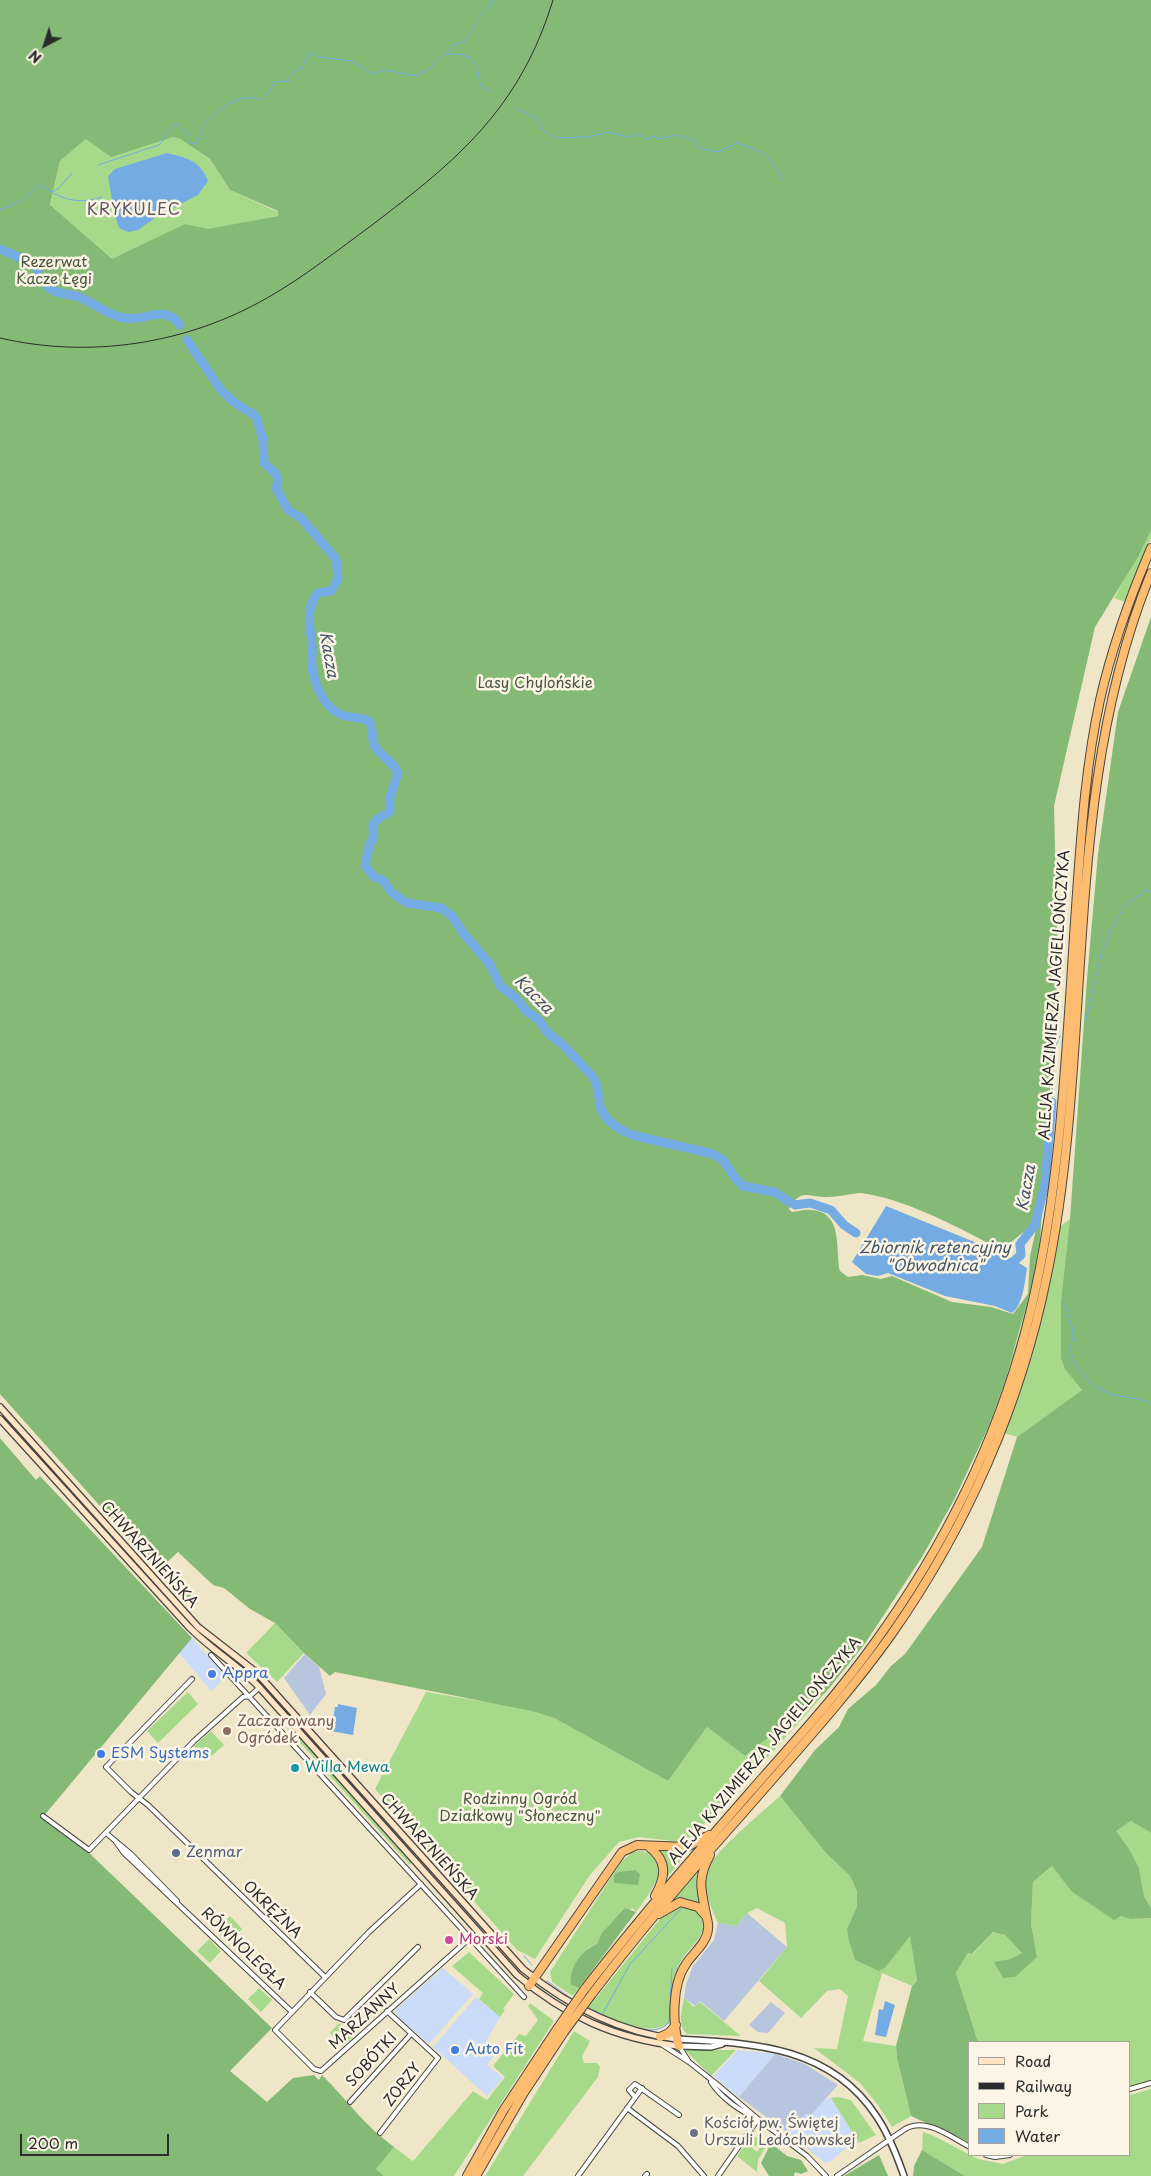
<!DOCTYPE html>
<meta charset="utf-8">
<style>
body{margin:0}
#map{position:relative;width:1151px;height:2176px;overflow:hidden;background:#efe6c7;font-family:"Playpen Sans",sans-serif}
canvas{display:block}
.legend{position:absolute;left:968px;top:2041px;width:162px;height:115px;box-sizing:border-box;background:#fcf5e5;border:1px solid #a8a49b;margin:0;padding:6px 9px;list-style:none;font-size:15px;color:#2b2b2b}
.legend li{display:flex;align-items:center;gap:10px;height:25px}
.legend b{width:25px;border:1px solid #a8a49b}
.north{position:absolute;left:20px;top:20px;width:50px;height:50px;-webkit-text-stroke:4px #fcf5e5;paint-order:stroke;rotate:220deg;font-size:14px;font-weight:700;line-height:20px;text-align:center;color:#2b2b2b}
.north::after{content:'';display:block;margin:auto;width:18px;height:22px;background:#2b2b2b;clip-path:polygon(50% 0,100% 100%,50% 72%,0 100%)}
.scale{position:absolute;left:20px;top:2134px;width:149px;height:22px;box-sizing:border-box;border:2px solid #2b2b2b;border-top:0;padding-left:6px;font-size:15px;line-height:18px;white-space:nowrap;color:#2b2b2b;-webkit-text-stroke:4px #fcf5e5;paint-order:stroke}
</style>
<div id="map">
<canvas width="1151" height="2176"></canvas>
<ul class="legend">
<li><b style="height:6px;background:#ffe4c6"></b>Road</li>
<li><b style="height:6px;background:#2b2b2b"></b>Railway</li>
<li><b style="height:14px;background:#a6da8a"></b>Park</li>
<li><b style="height:14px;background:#74abe3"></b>Water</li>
</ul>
<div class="north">N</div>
<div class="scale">200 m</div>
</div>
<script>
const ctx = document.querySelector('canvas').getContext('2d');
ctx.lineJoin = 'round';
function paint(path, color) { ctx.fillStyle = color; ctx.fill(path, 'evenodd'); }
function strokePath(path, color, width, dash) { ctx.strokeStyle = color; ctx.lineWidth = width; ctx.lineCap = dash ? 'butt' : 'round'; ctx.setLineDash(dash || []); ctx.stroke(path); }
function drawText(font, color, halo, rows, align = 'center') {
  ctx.font = font + ' "Playpen Sans",sans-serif'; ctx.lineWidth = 5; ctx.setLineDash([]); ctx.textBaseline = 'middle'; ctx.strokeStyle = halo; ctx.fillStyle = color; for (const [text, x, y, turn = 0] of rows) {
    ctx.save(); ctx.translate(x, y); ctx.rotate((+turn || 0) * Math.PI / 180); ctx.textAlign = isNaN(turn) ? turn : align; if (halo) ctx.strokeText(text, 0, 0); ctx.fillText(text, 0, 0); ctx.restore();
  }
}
paint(new Path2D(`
 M192 1638 224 1674 220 1683 211 1691 179 1653Z
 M443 1968 473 1994 429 2044 400 2019 394 2011Z
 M476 1997 500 2017 484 2045 495 2054 487 2065 503 2078 487 2096 433 2047Z
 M738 2050 775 2054 739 2097 713 2076Z
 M831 2098 859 2143 846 2148 831 2161 825 2163 789 2134 806 2114 811 2115 822 2101Z`), '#cadcf9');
paint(new Path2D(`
 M305 1654 319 1667 326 1694 310 1715 284 1678Z
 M747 1913 787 1947 724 2021 700 2001 695 2006 684 1998 686 1984 693 1966 714 1940 718 1923 737 1926Z
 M771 2002 785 2013 768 2033 758 2032 749 2025Z
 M775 2054 805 2064 838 2085 811 2115 806 2114 789 2134 739 2097Z`), '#b7c5de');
paint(new Path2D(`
 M173 137 180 139 210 159 230 190 278 212V216L208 230 185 224 157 273 0 225 71 224 50 206 60 161 86 139 143 145Z
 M1151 530V538L1125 602 1114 598Z
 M1070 1219 1061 1300V1358L1082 1390 1017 1437 988 1428 1020 1332 1040 1241Z
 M275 1623 304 1653 277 1682 246 1653Z
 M188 1692 198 1704 158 1743 147 1731Z
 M426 1692 523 1708 554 1718 668 1781 707 1727 745 1756 826 1692 743 1785 691 1837 680 1842 639 1837 619 1842 590 1875 535 1959 517 1950 375 1789Z
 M286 1727 300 1737 411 1863 410 1865Z
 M211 1731 224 1745 207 1760 194 1746Z
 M780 1796 825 1852 850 1876 857 1891V1906L847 1929 855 1960 880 1971 885 1968 910 1935 917 1981 912 1986 882 1973 863 2041 896 2046 897 2058 911 2116 892 2127 878 2105 860 2083 814 2048 837 2049 848 1996 840 1989 827 1991 801 2018 759 1981 787 1947 785 1923 757 1908 747 1913 737 1926 718 1923C712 1909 702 1891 705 1875 708 1856 764 1811 780 1796Z
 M1131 1821 1151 1833V1908L1144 1896 1139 1868 1116 1831Z
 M658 1849 675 1852 690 1850 667 1877 665 1861Z
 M639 1851C680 1856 648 1896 636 1912L632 1908C617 1919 604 1928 597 1944L588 1948 571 1985 579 1988 573 1996 552 1982 550 1972 621 1862 631 1853Z
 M1052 1866 1071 1891 1130 1919 1151 1918V2080L1130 2086V2042H978L956 1973 968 1953 973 1954 993 1932 1005 1935 1022 1953 1010 1959 994 1963 1037 1957 1031 1924 1033 1882Z
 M697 1872 696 1885 702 1908C693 1899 685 1897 673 1900Z
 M678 1905C694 1908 704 1911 703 1930 699 1942 687 1950 681 1961 670 1980 671 2002 670 2023 646 2038 611 2019 588 2008L663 1915Z
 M230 1916 242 1929 229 1943 216 1931Z
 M209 1939 221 1951 210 1963 197 1951Z
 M469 1952 514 1994 503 2009 505 2010 500 2017 479 1999 483 1993 452 1966Z
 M259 1988 272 2000 261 2012 248 1999Z
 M684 1998 694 2007 700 2002 741 2036 687 2034C677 2025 682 2010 684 1998Z
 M530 2003 554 2021 454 2176H384L376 2169 394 2147 413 2161 473 2091 487 2100 505 2077 493 2066 519 2034 526 2036 538 2020 528 2006Z
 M339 2023 343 2027 347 2025 356 2034 343 2046 330 2033Z
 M574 2031 590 2041 582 2057 584 2063H597L600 2067 598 2077 523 2176H485Z
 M685 2050H736L711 2076Z
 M1151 2089V2176H965L922 2150 923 2132 934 2136 978 2159 1003 2164 1027 2155H1130V2095Z
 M838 2097 851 2100 876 2135 859 2143 831 2098Z
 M752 2135 761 2140 757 2147 755 2145 752 2148 757 2152 764 2142 767 2145 758 2160 757 2172 737 2156Z`), '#a6da8a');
paint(new Path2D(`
 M0 0H1151V530L1138 557 1095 627 1054 806 1058 966 1040 1241 1030 1293 1005 1381 988 1428 954 1500 922 1557 864 1645 826 1692 745 1756 707 1727 668 1781 554 1718 532 1711 335 1672 330 1676 304 1653 275 1623 250 1609 224 1588 213 1585 178 1552 164 1565 198 1603 193 1607 183 1599 0 1394ZM173 137 180 139 210 159 230 190 278 211V216L208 229 185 224 112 259 50 205 60 161 86 139 111 157ZM860 1193C900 1197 959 1227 995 1247L1009 1244 1033 1224 1037 1225 1030 1256 1028 1294 1013 1314 991 1307 952 1302 892 1276 881 1279 862 1275 848 1277 840 1271C835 1250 844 1212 811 1210 805 1209 798 1212 792 1212L789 1209C802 1187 807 1198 827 1197 838 1197 849 1194 860 1193Z
 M1151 617V1833L1131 1821 1116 1831 1129 1849 1139 1868 1144 1896 1151 1908V1918L1130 1919 1121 1916 1114 1920 1071 1891 1052 1866 1033 1882 1031 1924 1037 1957 1015 1977 1003 1978 994 1962 1010 1959 1022 1953 1005 1935 993 1932 972 1954 968 1953 956 1973 978 2042H970V2143L911 2116 897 2058 896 2046 912 1986 917 1981 910 1936 885 1968 879 1971 855 1960 849 1941 847 1929 857 1906V1891L850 1876 825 1852 780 1796 815 1750 839 1727 848 1709 876 1685 891 1666 905 1654 982 1547 1017 1437 1082 1390 1065 1369 1061 1358V1300L1070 1219 1087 979 1098 854 1118 712Z
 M0 1438 36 1480 40 1476 192 1638 43 1817 86 1850 272 2028 230 2071 267 2102 293 2078 314 2075 319 2080 322 2075C347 2100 364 2125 394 2147L376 2169 384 2176H0Z
 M635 1870 640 1874 638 1885 614 1883V1875L618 1872Z
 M625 1908 636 1912 579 1988 571 1985C569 1967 581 1951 597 1944L602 1933Z
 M771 2143 787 2156 801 2160 808 2171 801 2174 795 2172 794 2176H769L761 2163Z
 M922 2150 965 2176H913L914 2166Z
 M879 2155 888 2176H844Z`), '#84ba76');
paint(new Path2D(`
 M167 153C187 158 200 160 208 181L198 195 159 215 138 230 128 232 119 228 114 213 108 176 115 169Z
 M886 1206 1004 1254 1027 1268C1025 1281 1023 1305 1012 1313L995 1306 945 1296 888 1273 878 1276 866 1274 852 1262Z
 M338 1704 357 1708 353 1735 331 1731 335 1707H338Z
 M885 2001 895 2005 886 2037 875 2035 879 2009 883 2010Z`), '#74abe3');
strokePath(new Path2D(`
 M446 54C460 54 474 54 478 71 479 76 479 81 481 86L492 92
 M516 108 537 119 544 131 555 138 588 137 609 132 628 137 639 134 647 139 653 136 660 139 675 135 694 140 699 148 717 152 737 143C767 153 769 153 783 181
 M98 165 159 145C167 139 167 127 176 123L189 134 190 143 197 144C199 139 199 134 202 129 209 114 242 90 259 100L270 91 274 82 288 81 294 71 302 68 310 52 319 57 353 61 372 74 385 70 417 76 429 69 454 45 465 41 482 13 492 5 493 0
 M53 193C70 202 84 203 102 197
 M0 210 21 201 39 185 52 192 59 188 72 173
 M1105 949 1111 930 1124 906 1147 890 1151 892
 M1085 1024 1102 950
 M1052 1092 1054 1050 1060 1036
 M1063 1302C1066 1312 1073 1324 1073 1335 1073 1340 1070 1346 1071 1351 1073 1365 1089 1384 1102 1390 1117 1399 1136 1396 1151 1403
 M524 1956 532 1965
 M547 1981 572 1999
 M594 2010C610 2019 654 2042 669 2022L672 1968
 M603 2013 630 1964 681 1909`), '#74abe3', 1);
strokePath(new Path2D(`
 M0 249 30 262 38 271
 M47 286C56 295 68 293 79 297 94 303 107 315 124 318 144 322 165 303 180 325
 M187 340 221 390 235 403 256 416 263 440 264 463 276 474 278 480 276 488 288 510 301 518 336 559 338 579 331 591 317 593C305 614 310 623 312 645 313 652 311 658 312 665 313 681 322 703 336 712 345 719 359 716 369 721 374 728 371 737 374 745 380 757 392 759 398 773L390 797V812L379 818 373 824V839L369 846 365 866 374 877 383 880 392 893 407 903 441 908 452 916 463 933 489 963 501 987 516 998 526 1011 538 1019 547 1032 563 1045 592 1076 596 1082 599 1098
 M599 1104C605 1121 616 1128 632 1135L713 1154 723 1160 735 1178 743 1186 774 1192 795 1205 810 1203 831 1210 844 1225 856 1233
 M1009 1269 1013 1262 1021 1255 1020 1244 1035 1225 1045 1184 1052 1102`), '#74abe3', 9);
const minor = new Path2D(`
 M211 1655 524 1997
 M192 1679 106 1767 131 1792 148 1805 325 1977
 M43 1816 89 1850 194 1741 243 1697 250 1696 260 1687
 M106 1833 131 1854 177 1901
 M116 1842 124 1853 292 2012
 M421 1884 369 1932 275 2030 314 2069 321 2071 470 1938
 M310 1992 336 2017 344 2020 418 1947
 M661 2044 689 2062 718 2085 758 2119 807 2156 826 2176
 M679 2046 689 2062
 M711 2082C720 2097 740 2111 756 2118
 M1130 2089 1151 2083
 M635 2097 629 2090 635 2084 679 2115
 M350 2102 411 2034
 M627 2108 678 2146 704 2176
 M380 2133 438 2058 387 2011
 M986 2155 995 2157 1010 2155
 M578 2176 642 2088
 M645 2176 647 2174
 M718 2176 758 2119
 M837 2176 905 2129C927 2117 950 2137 970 2147`);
const tertiary = new Path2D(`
 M677 2039C753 2043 831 2046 877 2117 889 2135 897 2156 904 2176
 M679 2046 711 2047 722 2044`);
const secondary = new Path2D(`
 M0 1407 198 1627 257 1673 523 1969C568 2006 618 2032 677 2039
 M0 1419 188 1626C210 1649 237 1664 259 1687L517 1975C565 2016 616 2039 679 2046`);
const motorway = new Path2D(`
 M648 1846C668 1861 666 1876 655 1896
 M659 1914 680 1902 698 1907 706 1916
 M529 1986 622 1852 637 1845 687 1847 709 1835
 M584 1990C641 1916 703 1846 765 1775 802 1733 840 1691 873 1645 942 1550 996 1443 1026 1329 1062 1192 1066 1048 1076 907 1081 838 1085 768 1100 700 1112 647 1130 597 1151 548
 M592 1994C640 1931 691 1871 744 1812 794 1754 846 1698 891 1635 967 1527 1021 1404 1047 1275 1095 1043 1060 795 1151 573
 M660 2037 669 2033 676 2025
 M679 2046C672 2023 672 1984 686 1964 693 1953 707 1943 708 1929 709 1924 707 1919 706 1914 701 1889 697 1879 710 1855
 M467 2176 503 2111 557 2029
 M476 2176 523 2094 564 2032`);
strokePath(minor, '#484742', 6);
strokePath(tertiary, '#484742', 8);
strokePath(secondary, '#484742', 8);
strokePath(motorway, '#484742', 10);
strokePath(minor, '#fff', 4);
strokePath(tertiary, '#fff', 5);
strokePath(secondary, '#ffe4c6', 5.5);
strokePath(motorway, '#febc70', 8);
strokePath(new Path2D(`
 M0 338C90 359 187 344 267 298 304 277 338 250 372 225 459 159 520 108 553 0`), '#2b2b2b', 1);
const motorwayBridge = new Path2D(`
 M557 2029 584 1990
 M564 2032 592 1994`);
strokePath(motorwayBridge, '#484742', 10, []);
strokePath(motorwayBridge, '#febc70', 8);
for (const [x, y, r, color] of [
 [212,1674,5,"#3f7fe0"],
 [227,1731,5,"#8d6e63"],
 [101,1754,5,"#3f7fe0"],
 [295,1768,5,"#0f9aa8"],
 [176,1853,5,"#5c6f8a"],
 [449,1940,5,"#d1479c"],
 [455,2050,5,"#3f7fe0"],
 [694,2133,5,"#6b7280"]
]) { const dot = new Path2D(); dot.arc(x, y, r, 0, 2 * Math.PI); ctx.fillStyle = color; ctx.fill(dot); strokePath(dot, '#fcf5e5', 2); }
drawText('15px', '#4a5743', '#fcf5e5', [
 ["Rezerwat",54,263],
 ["Kacze Łęgi",54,280],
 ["Lasy Chylońskie",535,684],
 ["Rodzinny Ogród",520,1800],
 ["Działkowy \"Słoneczny\"",520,1817]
]);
drawText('15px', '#2b2b2b', '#fcf5e5', [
 ["ALEJA KAZIMIERZA JAGIELLOŃCZYKA",1055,995,-86],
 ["CHWARZNIEŃSKA",149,1555,48],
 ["ALEJA KAZIMIERZA JAGIELLOŃCZYKA",765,1751,-50],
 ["CHWARZNIEŃSKA",429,1847,48],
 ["OKRĘŻNA",272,1910,44],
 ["RÓWNOLEGŁA",243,1949,44],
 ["MARZANNY",365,2017,-42],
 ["SOBÓTKI",372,2060,-48],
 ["ZORZY",403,2085,-52]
]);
drawText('15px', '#366cbe', '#fcf5e5', [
 ["Appra",222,1674],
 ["ESM Systems",111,1754],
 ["Auto Fit",465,2050]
], 'left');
drawText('15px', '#785e54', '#fcf5e5', [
 ["Zaczarowany",237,1722],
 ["Ogródek",237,1739]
], 'left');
drawText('15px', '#0d838f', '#fcf5e5', [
 ["Willa Mewa",305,1768]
], 'left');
drawText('15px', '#4e5e75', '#fcf5e5', [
 ["Zenmar",186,1853]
], 'left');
drawText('15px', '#b23c85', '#fcf5e5', [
 ["Morski",459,1940]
], 'left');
drawText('15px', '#5b616d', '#fcf5e5', [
 ["Kościół pw. Świętej",704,2124],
 ["Urszuli Ledóchowskej",704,2141]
], 'left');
ctx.letterSpacing = '1px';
drawText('16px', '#5b5667', '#fcf5e5', [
 ["KRYKULEC",134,211]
]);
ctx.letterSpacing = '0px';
drawText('italic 16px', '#45586b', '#fcf5e5', [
 ["Kacza",328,655,80],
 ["Kacza",533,995,45],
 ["Kacza",1027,1188,-80],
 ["Zbiornik retencyjny",935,1249],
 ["\"Obwodnica\"",935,1267]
]);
</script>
